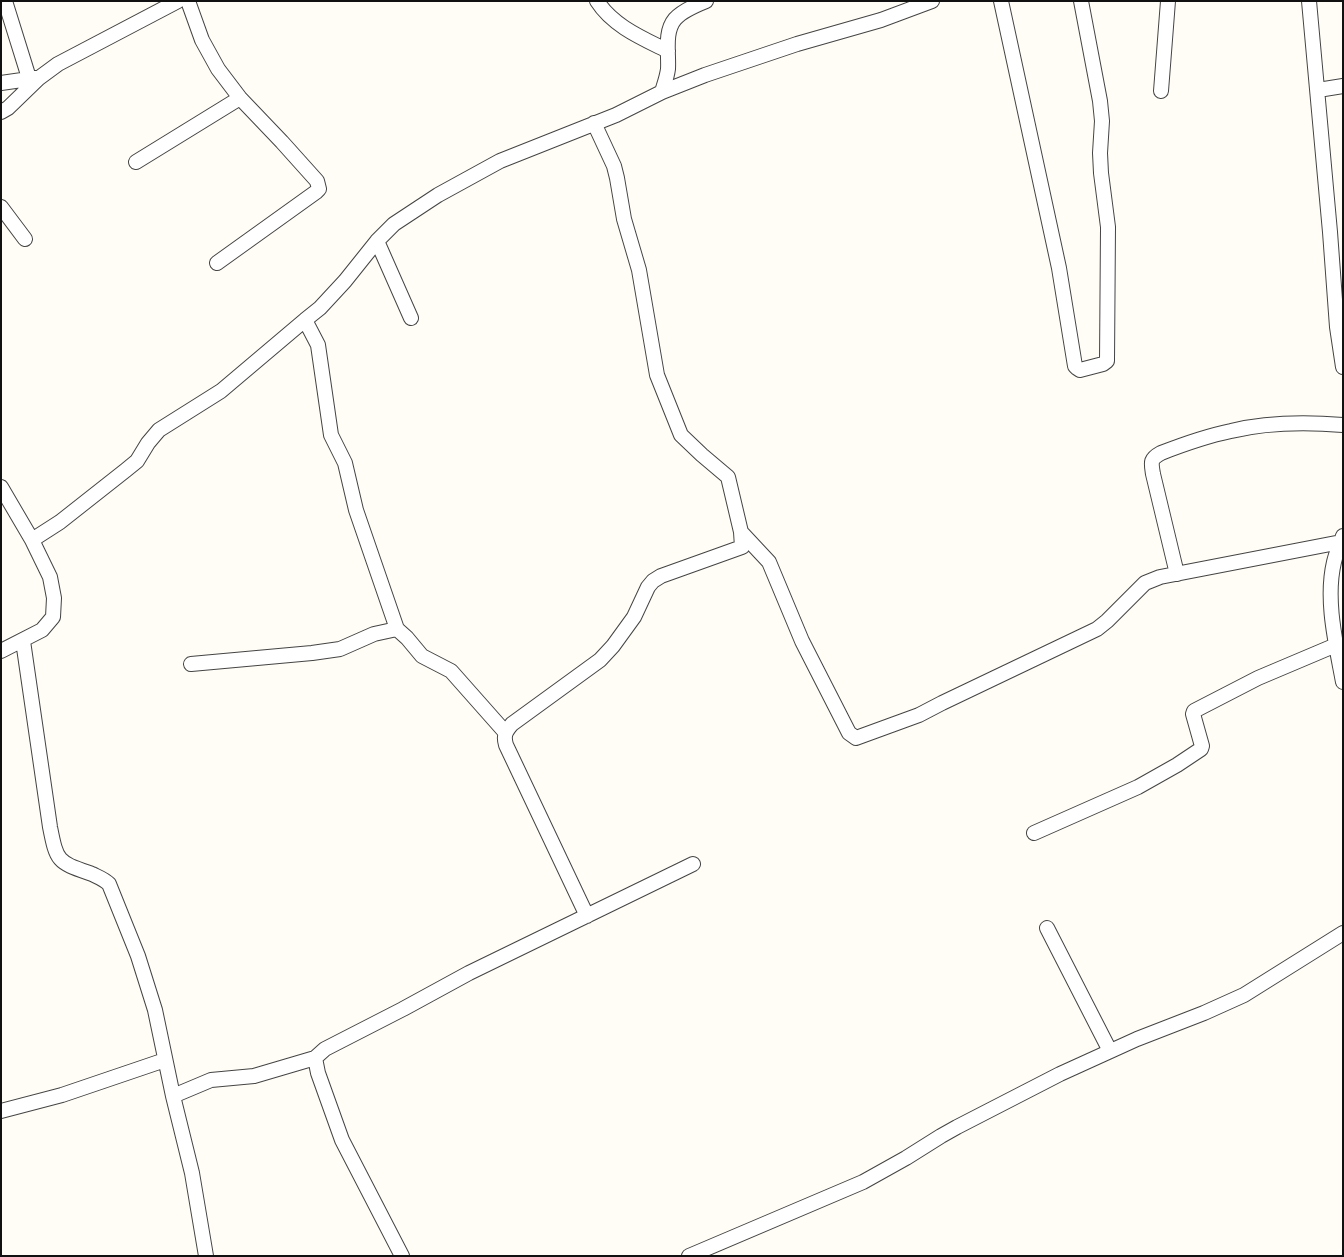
<!DOCTYPE html>
<style>
body{margin:0}
#map{position:relative;width:1344px;height:1257px;overflow:hidden;background:#fffdf5;font-family:Literata,serif}
canvas{display:block}
.frame{position:absolute;inset:0;border:2px solid #111;pointer-events:none}
</style>
<div id="map">
<canvas width="1344" height="1257"></canvas>
<div class="frame"></div>
</div>
<script>
const ctx = document.querySelector('canvas').getContext('2d');
ctx.lineJoin = 'round';
function strokePath(path, color, width, dash) { ctx.strokeStyle = color; ctx.lineWidth = width; ctx.lineCap = dash ? 'butt' : 'round'; ctx.setLineDash(dash || []); ctx.stroke(path); }
const minor = new Path2D(`
 M5 1 29 78
 M188 1 202 40 218 69 240 98 282 142 317 181 319 189 316 192 217 263
 M597 1C613 26 642 38 668 51
 M1001 1 1059 268 1075 366 1077 368 1080 370 1103 364 1107 361 1108 227 1101 173 1100 153 1102 121 1100 101 1081 1
 M1309 1 1330 232 1337 327 1343 367
 M1 83 36 78
 M1318 90 1343 86
 M1161 91 1168 1
 M662 92 705 75 797 44 881 20 932 1
 M1 112 8 108 39 78 58 64 178 1
 M136 162 240 98
 M1 207 25 239
 M377 241 411 318
 M305 320 318 345 331 435 345 463 356 510 397 629
 M1 487 32 540 60 522 126 470 137 461 148 443 159 430 221 391 305 320 320 308 345 281 377 241 394 224 438 195 500 161 616 115 662 92C664 85 667 77 668 69 669 53 664 32 675 19 682 11 696 5 706 1
 M741 532 769 562 802 641 849 733 856 738 919 715 942 703 1097 629 1107 621 1145 583 1160 577 1341 542
 M1343 536C1340 545 1336 553 1334 562 1325 600 1336 644 1343 682
 M1177 574 1153 474C1151 462 1150 459 1161 453 1184 444 1207 436 1231 431 1268 422 1306 422 1343 425
 M23 641 50 827C57 863 58 862 92 874 98 877 104 879 109 884L138 956 155 1010 173 1096 192 1173 206 1256
 M1 651 42 630 53 617 54 598 50 577 32 540
 M191 664 312 653 340 649 374 634 397 629 407 638 422 656 451 671 505 732
 M1034 833 1138 787 1177 765 1201 749 1202 746 1193 714 1194 711 1258 678 1336 645
 M587 916 506 745C503 735 506 731 512 724L600 660 613 646 634 617 648 587 653 581 661 576 742 547 741 532 728 477 702 455 681 435 657 375 639 270 624 219 617 178 614 166 594 123
 M1047 928 1110 1051
 M173 1096 211 1080 254 1076 315 1058
 M1 1111 62 1095 165 1060
 M402 1256 342 1140 318 1073 315 1058 325 1049 403 1009 469 973 693 864
 M689 1256 863 1182 906 1158 941 1136 957 1127 1060 1074 1137 1039 1204 1013 1244 995 1343 933`);
strokePath(minor, '#444', 16);
strokePath(minor, '#fff', 14);
</script>
